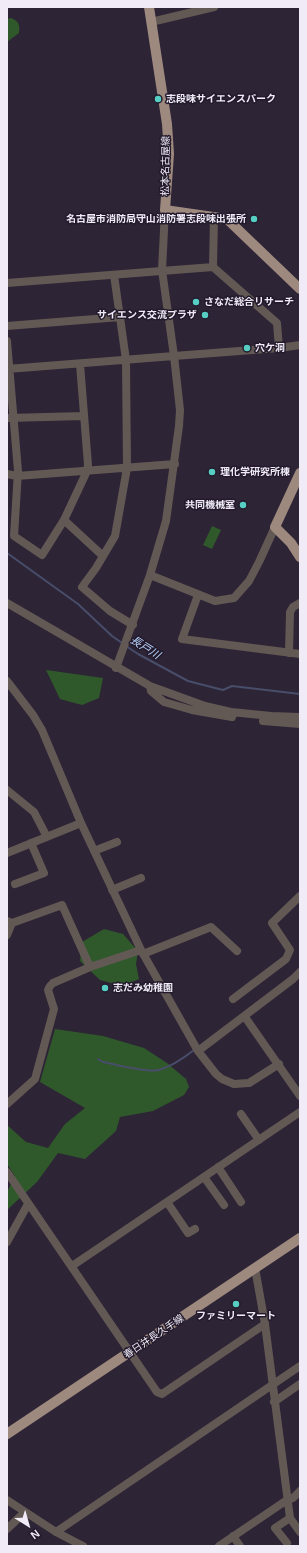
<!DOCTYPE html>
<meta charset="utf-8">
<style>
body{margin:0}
#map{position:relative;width:307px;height:1553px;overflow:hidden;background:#2d2436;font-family:Helvetica,sans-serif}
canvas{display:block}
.frame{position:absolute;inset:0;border:8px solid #f0ebf7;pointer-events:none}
.north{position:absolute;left:8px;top:1505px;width:40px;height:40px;-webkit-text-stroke:3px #231a2c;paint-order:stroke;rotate:143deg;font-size:11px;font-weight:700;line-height:16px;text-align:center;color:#f0ebf7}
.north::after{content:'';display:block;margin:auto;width:14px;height:18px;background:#f0ebf7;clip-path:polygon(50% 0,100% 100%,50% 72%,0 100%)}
</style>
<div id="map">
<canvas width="307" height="1553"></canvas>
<div class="frame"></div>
<div class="north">N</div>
</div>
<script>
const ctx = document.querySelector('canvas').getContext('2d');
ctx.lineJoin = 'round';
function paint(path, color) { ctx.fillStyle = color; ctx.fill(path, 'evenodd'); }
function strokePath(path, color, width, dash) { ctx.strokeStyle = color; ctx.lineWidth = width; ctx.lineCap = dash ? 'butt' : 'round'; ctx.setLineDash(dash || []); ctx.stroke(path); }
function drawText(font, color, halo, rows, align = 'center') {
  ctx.font = font + ' Helvetica,"Noto Sans JP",sans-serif'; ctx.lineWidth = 3; ctx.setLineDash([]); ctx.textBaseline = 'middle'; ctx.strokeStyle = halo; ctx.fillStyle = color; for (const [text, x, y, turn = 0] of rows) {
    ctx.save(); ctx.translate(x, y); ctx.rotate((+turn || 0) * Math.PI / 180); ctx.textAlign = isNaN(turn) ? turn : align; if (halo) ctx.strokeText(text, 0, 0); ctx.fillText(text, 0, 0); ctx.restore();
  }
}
paint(new Path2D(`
 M11 18C19 21 20 25 19 33L7 42V19Z
 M212 526 221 530 212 549 203 545Z
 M46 670 103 678 99 698 82 705 60 699Z
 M104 929 123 934 138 951 136 964 139 979 123 986 100 980 80 961 82 942Z
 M55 1029 103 1036 144 1048 167 1063 186 1079 189 1087 184 1095 153 1111 120 1117 116 1131 85 1159 58 1153 37 1182 7 1210V1192L15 1176 7 1164V1125L26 1142 48 1148 65 1124 85 1108 40 1082Z`), '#30592b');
strokePath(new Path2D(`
 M7 553 78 604 112 636 122 643
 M126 646 138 654 188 681 223 690 232 686 300 694
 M98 1059 103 1062C116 1065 148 1073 159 1070 170 1067 185 1057 194 1050`), '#484d6a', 2);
strokePath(new Path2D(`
 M151 22 214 7
 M165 210 162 270 174 356 279 348 300 345
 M213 267 214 217
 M114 275 126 360 127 468 115 536 96 568 82 587 110 611 133 625
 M7 283 213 267 277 323 279 348
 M7 326 120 317
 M7 341 18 471 14 536 42 555 64 520 87 471 88 465 80 364
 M7 369 174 356 180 410 179 426 166 521 150 575 116 668
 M7 418 84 416
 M7 474 17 476 175 464
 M64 520 103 556
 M150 575 215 601 234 598 249 581 259 562 275 527
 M198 595 182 639 300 654
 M7 603 150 686 205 706 231 712 271 716 300 717
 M289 653 290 612 293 607 300 603
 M7 681 33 715 42 730 81 823 141 950 198 1051 293 979 300 972
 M150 686 151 691 164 702 192 710 232 717
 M263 721 300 724
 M7 790 34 812 47 837
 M94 851 117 842
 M7 853 81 823
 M15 884 44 873 31 843
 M112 890 141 878
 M7 921 12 923 62 905 90 967
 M7 935 12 923
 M143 954 211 927 237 951
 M233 999 286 959 290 950 272 923 300 896
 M245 1017 300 1096
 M198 1051 216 1074 222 1079 234 1084 249 1083 279 1064
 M7 1104 35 1079 54 1009 48 990 50 986 53 983 90 967 141 950
 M241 1114 259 1140
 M218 1167 241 1202
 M7 1172 157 1392 162 1394 265 1324
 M204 1177 224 1205
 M167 1202 188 1233 195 1229
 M7 1242 28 1204
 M72 1266 300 1112
 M255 1268 265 1324 290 1518 300 1532
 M274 1402 300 1384
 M7 1500 56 1532 83 1546
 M7 1529 25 1512
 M56 1532 300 1366
 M233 1536 240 1546
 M287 1543 275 1528 290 1518
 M219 1546 287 1500 293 1498 300 1491`), '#635954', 8);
strokePath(new Path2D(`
 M149 7 167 124 169 154 165 210 227 219 300 289
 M300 473 275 527 291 543 300 557
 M7 1434 300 1238`), '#9e897e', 10);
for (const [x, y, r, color] of [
 [158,99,4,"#56cec4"],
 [254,219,4,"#56cec4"],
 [196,302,4,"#56cec4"],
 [205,315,4,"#56cec4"],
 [247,348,4,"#56cec4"],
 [212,472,4,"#56cec4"],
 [243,505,4,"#56cec4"],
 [105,988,4,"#56cec4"],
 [236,1304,4,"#56cec4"]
]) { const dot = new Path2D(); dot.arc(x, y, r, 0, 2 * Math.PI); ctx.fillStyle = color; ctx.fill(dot); strokePath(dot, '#231a2c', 1.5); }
drawText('bold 10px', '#f0ebf7', '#231a2c', [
 ["志段味サイエンスパーク",166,99],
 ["名古屋市消防局守山消防署志段味出張所",246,219,"right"],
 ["さなだ総合リサーチ",204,302],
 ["サイエンス交流プラザ",197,315,"right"],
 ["穴ケ洞",255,348],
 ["理化学研究所棟",220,472],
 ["共同機械室",235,505,"right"],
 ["志だみ幼稚園",113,988],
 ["ファミリーマート",236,1316,"center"]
], 'left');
drawText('10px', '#f0ebf7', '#231a2c', [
 ["松本名古屋線",166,166,-89],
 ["春日井長久手線",154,1337,-34]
]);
drawText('italic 11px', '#b9d5fd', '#231a2c', [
 ["長戸川",145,648,32]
]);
</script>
